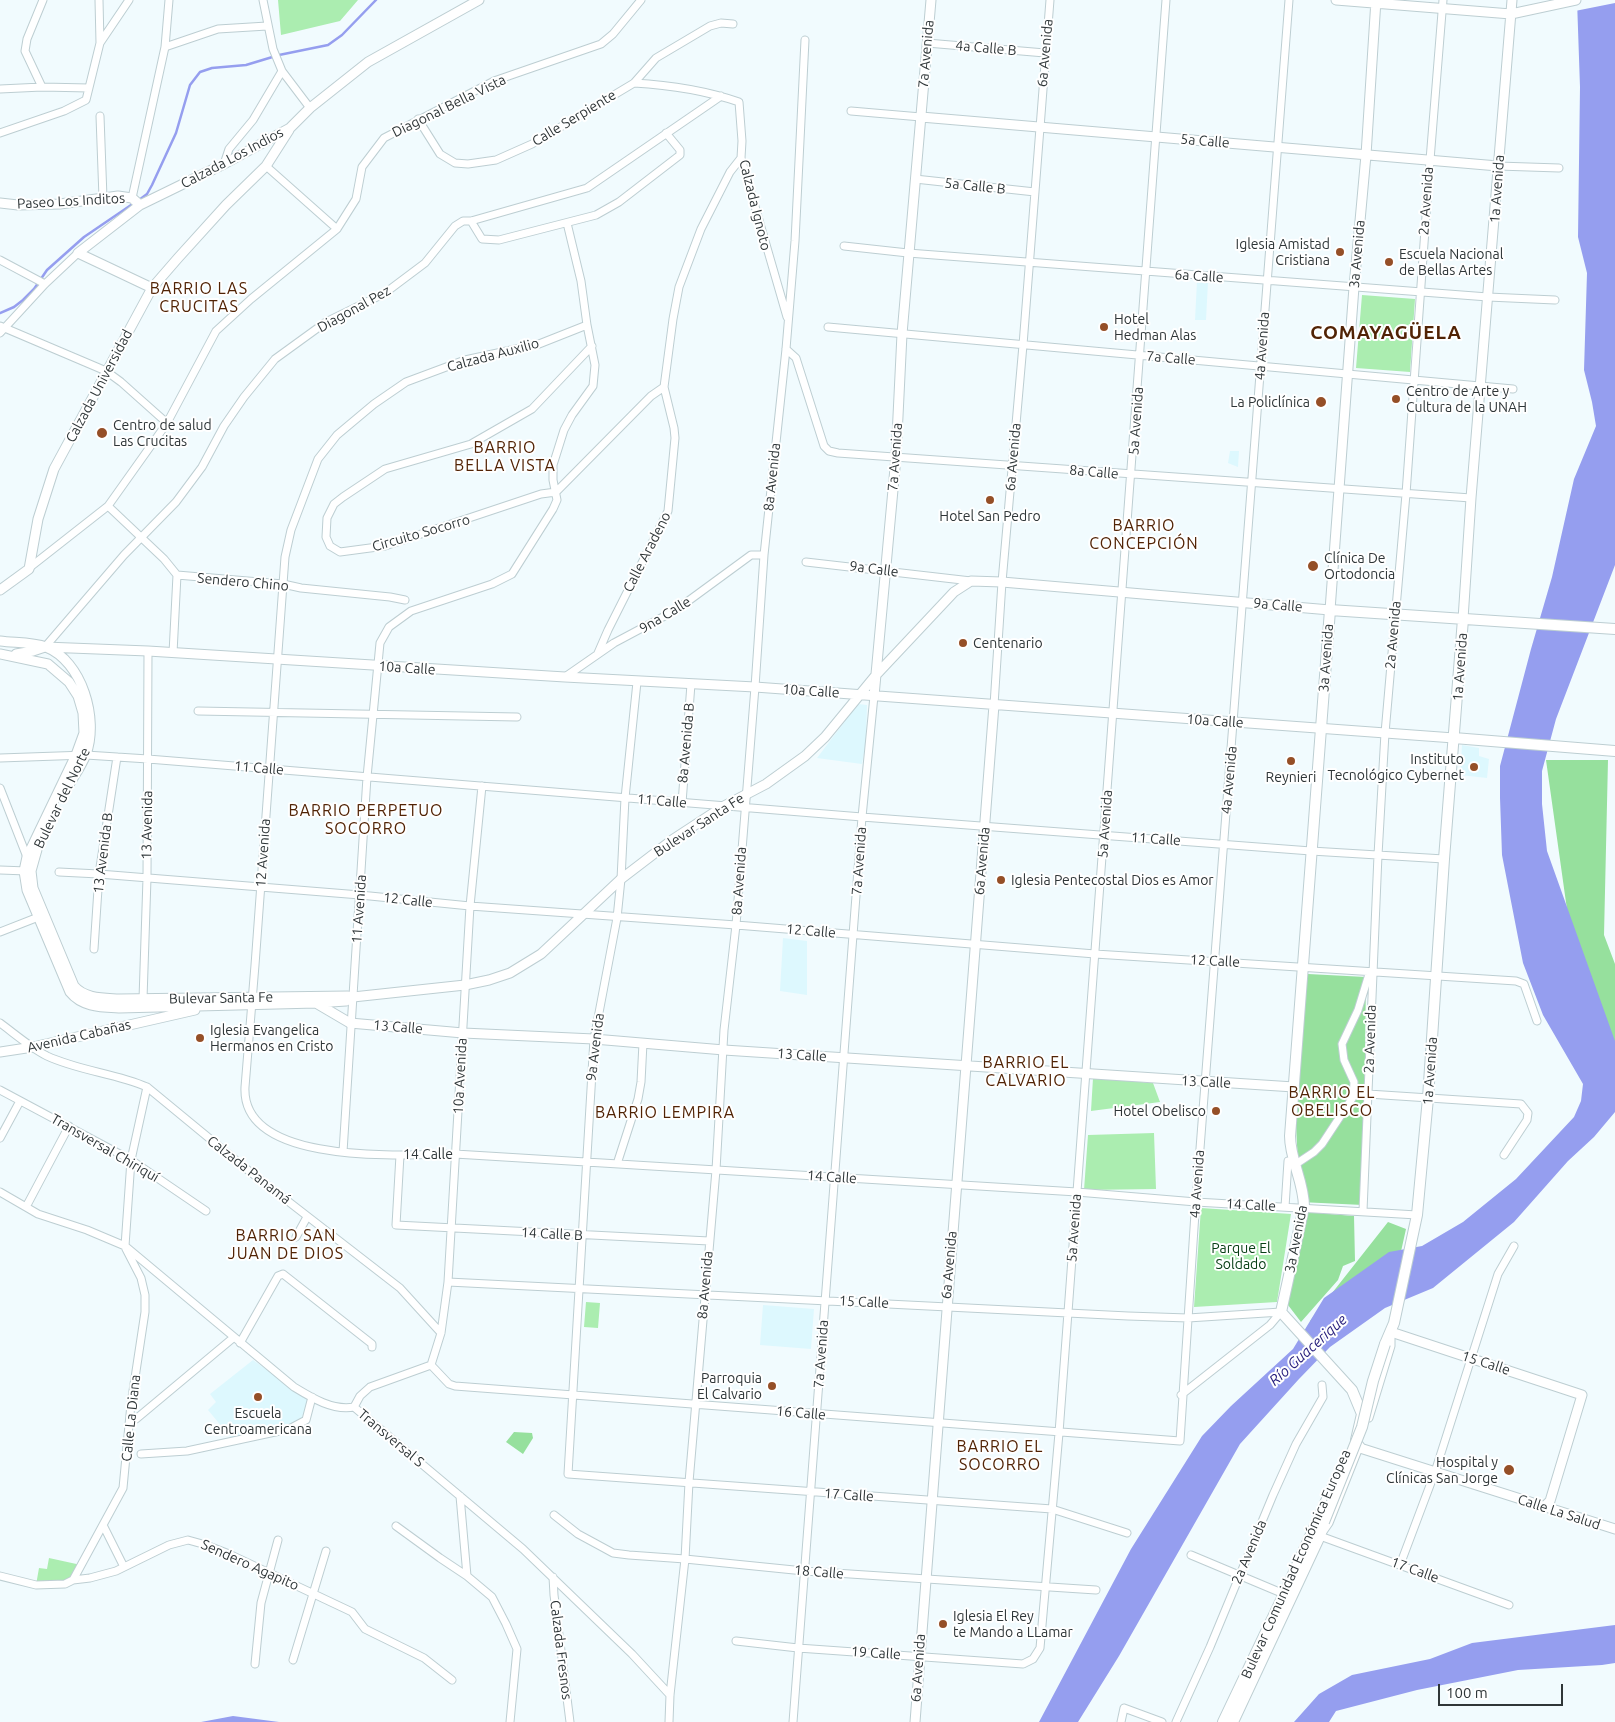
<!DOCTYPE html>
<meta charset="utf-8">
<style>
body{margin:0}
#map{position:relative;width:1615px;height:1722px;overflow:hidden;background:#f1fbfe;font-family:Ubuntu,sans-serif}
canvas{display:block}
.scale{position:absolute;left:1438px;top:1684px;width:125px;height:22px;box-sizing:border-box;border:2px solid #2f3638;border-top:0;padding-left:6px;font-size:15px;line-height:18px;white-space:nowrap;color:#2f3638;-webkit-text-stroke:4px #fff;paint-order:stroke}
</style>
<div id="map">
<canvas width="1615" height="1722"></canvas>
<div class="scale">100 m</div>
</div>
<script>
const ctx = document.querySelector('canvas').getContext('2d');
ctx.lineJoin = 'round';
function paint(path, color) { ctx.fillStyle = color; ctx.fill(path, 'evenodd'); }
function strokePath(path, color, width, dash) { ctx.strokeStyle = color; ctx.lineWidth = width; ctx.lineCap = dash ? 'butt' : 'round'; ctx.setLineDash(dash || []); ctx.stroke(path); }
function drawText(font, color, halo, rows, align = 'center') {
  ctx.font = font + ' Ubuntu,sans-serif'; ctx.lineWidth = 4; ctx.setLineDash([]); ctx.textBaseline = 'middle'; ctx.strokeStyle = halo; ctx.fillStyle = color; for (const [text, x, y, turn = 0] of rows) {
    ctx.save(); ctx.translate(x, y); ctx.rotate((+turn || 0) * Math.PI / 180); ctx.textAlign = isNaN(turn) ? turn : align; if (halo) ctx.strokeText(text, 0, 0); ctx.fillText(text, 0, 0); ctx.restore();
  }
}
paint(new Path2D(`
 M1197 281 1208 282 1206 320H1195Z
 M1230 451H1239L1238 467 1228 463Z
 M858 704 867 705 866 741 862 764 817 758Z
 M1462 745 1479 748V756L1489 759 1487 778 1460 775Z
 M783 938 807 941V995L780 991Z
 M763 1305 814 1309 811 1349 760 1345Z
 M253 1360 309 1400 301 1419 294 1426 232 1439 208 1410 216 1402 210 1394Z`), '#ddf8fe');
paint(new Path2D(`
 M278 0H358L340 21 281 35Z
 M1362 295 1415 299 1410 372 1356 368Z
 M1093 1078 1153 1083 1160 1102 1091 1111Z
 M1154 1133 1156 1189 1084 1190 1088 1135Z
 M1201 1208 1291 1214 1277 1302 1194 1307Z
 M586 1302 600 1303 598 1328 584 1327Z
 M49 1558 81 1565 73 1580 36 1585 39 1568 47 1569Z`), '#abedb0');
paint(new Path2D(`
 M1546 760H1608L1604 935 1615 964V1049L1571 938Z
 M1308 974 1366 977 1363 1205 1300 1202 1294 1087Z
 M1306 1212 1354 1216 1355 1261 1343 1266 1338 1280 1301 1322 1288 1305Z
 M1388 1222 1406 1229 1398 1265 1324 1321H1310Z
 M514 1432 532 1433 533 1438 523 1454 506 1442Z`), '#96e09d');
paint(new Path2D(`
 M1577 0H1615V565L1556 719 1542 771V804L1547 851 1615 1041V1112L1594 1137 1568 1161 1514 1222 1433 1288 1385 1308 1330 1347 1299 1379 1240 1444 1119 1656 1078 1722H1039L1131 1549 1202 1436 1231 1406 1293 1349 1324 1298 1389 1252 1422 1246 1463 1222 1516 1179 1574 1117 1581 1101 1583 1084 1543 1015 1523 963 1502 855 1500 798V766L1531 649 1552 577 1574 479 1596 426 1592 402 1584 370 1587 273 1578 237 1580 87Z
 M1615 1625V1663L1602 1665 1518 1670 1417 1690 1336 1711 1329 1722H1294L1319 1694 1352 1675 1430 1659 1472 1643Z
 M233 1716 279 1722H201Z`), '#959eef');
paint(new Path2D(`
 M1575 0H1615V3L1575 11Z`), '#f1fbfe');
strokePath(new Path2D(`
 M139 200 147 194 152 185 176 133 190 85 200 72 212 68 246 65 279 55 328 45 342 35 376 0
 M0 313 14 307 23 300 34 289 47 270 84 237 134 203`), '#959eef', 2.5);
const street = new Path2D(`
 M99 0 100 43
 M263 0 273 49 282 71 310 108
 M927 43 1045 53
 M165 47 218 29 267 26
 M634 83C670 85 704 90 739 102L742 141 741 158 787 317
 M42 87 25 51 27 39 43 0
 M0 89 42 87 89 88
 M851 111 921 117
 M100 116 103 198
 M418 119 440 154 455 163 468 164 496 160 532 144 634 83 656 58 710 26 721 23 733 24
 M0 133 64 111 86 100 100 43 129 0
 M224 164 229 149 253 120 282 71
 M266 166 337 229
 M1498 166 1559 168
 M915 179 1035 192
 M132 198 165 47 169 0
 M471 221 482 239 499 240 596 215 619 202 680 155V150L666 133
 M844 246 908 253 1488 297 1555 300
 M0 260 45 284
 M587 325 539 344 465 360 406 382 374 404 337 435 318 459 291 530 285 557 255 965 245 1087C241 1166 404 1155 455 1154L1077 1192 1196 1202 1417 1215
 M0 326 106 371 121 382 167 423
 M828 327 1513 389
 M0 333 45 284 78 253
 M786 349 796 358 824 446 829 451 838 453 1471 498
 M556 492 541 494 385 546 340 552 330 546 326 537 327 518 334 504 343 497 385 469 471 444 532 409 592 346
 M556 492 651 396 664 387
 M108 506 164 559 177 575 283 584 301 588 390 597 405 600
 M806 562 971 581
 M29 568 108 506 167 423 216 331 251 299 337 229 356 199 362 167 384 138 494 81 601 44 613 34 641 0
 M45 647 124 555 176 502 202 467 224 426 244 397 275 359 326 322 385 293 425 263 455 226 463 221H471L587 188 721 96
 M173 653 177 575
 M598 653 608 630 668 511 675 438 674 428 664 387 673 319 679 287 701 229 730 172 741 158
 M565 677 614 643 676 610 751 555H764
 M637 682 625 798 621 879 617 918 594 1039 568 1474 1052 1509 1127 1533
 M994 705 1002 582 1023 345 1050 0
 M198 711 517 717
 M0 758 86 755 148 759 862 817 1311 851 1444 859
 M0 788 27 857 30 858
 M682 803 691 684
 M0 870 27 871
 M59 872 99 874 360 895 470 906 736 925 1095 954 1516 981 1524 984 1537 1021
 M0 932 41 916
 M94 949 99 874 117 757
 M143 999 147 878 148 651
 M0 1023C15 1034 31 1048 47 1056 79 1071 115 1073 147 1087L249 1171 400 1288 441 1333
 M0 1090 131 1160 206 1211
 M1353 1093 1521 1104 1528 1113 1527 1120 1504 1155
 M0 1138 20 1101
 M343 1152 367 777 380 643 389 627 411 611 492 584 512 574 553 509 557 500 553 480V465L564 430 572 415 593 386 595 365 587 325 581 281 567 223
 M400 1155 396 1225 709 1241
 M617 1164 638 1099 641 1082 643 1043
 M1288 1164H1296L1314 1152 1322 1144 1353 1097 1354 1082 1344 1060 1342 1044 1358 1010 1369 974
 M0 1192 38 1214 87 1230 125 1246 294 1387C312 1398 333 1411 354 1407L523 1549 632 1654 670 1695
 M26 1207 69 1126
 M1285 1207 1288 1161
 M1363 1211 1378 855 1385 733 1406 494 1430 160 1443 0
 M296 1237 307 1217
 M125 1246 131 1160 147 1087
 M448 1282 1128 1316 1188 1318 1281 1312
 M240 1343 278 1276 283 1274 372 1344V1347
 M431 1365 449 1384 455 1386 1180 1441 1195 1213 1289 0
 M431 1365 441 1333 448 1282 470 906 482 786
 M1181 1395 1270 1325 1281 1312
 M354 1407 360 1396 370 1387 431 1365
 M1369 1418 1391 1346V1335
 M136 1419 233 1338
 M1360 1445 1329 1523 1320 1536 1509 1605
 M141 1454 187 1451 289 1429 306 1420 312 1397
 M460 1496 467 1576 492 1597 506 1624 517 1649 510 1722
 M554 1515 578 1534 602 1547 613 1553 629 1555 685 1559 804 1571 1096 1590
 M103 1525 124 1567
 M396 1526 440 1558 467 1576
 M1191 1555 1284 1594
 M1400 1565 1435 1472 1498 1274 1514 1246
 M0 1576 36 1585 65 1584 73 1580 90 1578 116 1571 169 1545 188 1540 206 1545 229 1554 352 1612 365 1629 424 1658 452 1680
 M553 1577 554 1595 570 1722
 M73 1580 123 1488 131 1404 145 1312V1295L141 1278 126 1249
 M736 1641 798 1648 1023 1664 1033 1659 1040 1648 1059 1433 1166 0
 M293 1660 326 1551
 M255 1664 261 1603 278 1540
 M669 1722 670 1695 685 1559 689 1482 716 1170 724 1030 736 925 755 687 764 555 786 349 795 241 805 40
 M793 1722 862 817 874 696
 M1121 1722 1124 1708 1162 1722
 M1176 1722 1210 1647 1273 1495 1296 1444 1323 1397 1322 1385`);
const secondary = new Path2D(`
 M1336 0 1511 14 1576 0
 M921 117 1498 166
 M0 203 18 205 60 204 118 196 132 198 140 205
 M152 288 78 253 140 205 224 164 290 128 310 108 368 62 479 0
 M0 590 29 569 38 519 54 469 152 288 178 258 226 205 266 166 289 130
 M1463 619 1471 498 1512 0
 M0 641C14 643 32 642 46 647 82 661 99 719 86 754 81 768 70 781 64 794
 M0 654 48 664 69 682 78 696 83 713 84 733 76 755 27 857 24 871 27 890 70 992C82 1007 101 1007 119 1008L316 1003 346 1001 353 997 465 985 489 980 510 973 541 954 621 879 672 840 724 806 766 784 805 756 825 737 876 675 954 592 971 581 1002 582 1330 610 1354 287 1366 155 1376 0
 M16 654 33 651 45 647 148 651 565 677 755 687 1454 738
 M874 696 896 457 902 334 931 0
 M38 846 31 871 33 888 74 986C85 999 104 998 119 999L348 996
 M316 1003 350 1023 463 1033 594 1039 724 1050 1294 1087
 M0 1052 33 1047 195 1010
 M1391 1332 1582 1395 1550 1501 1544 1507
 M1360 1448 1615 1529
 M915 1722 994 705`);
const primary = new Path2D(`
 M1454 738 1615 751
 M1385 1344 1394 1323 1417 1215 1428 1098 1444 859 1463 619
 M1360 1448 1357 1444 1356 1440 1362 1414 1352 1390 1281 1312 1304 1207C1304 1182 1290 1160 1290 1136L1330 610 1615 629
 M1223 1722 1284 1594 1336 1479
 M1233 1722 1320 1536 1324 1522`);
strokePath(street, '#bdced2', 9);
strokePath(secondary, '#bdced2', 11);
strokePath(primary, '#bdced2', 12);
strokePath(street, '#fff', 7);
strokePath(secondary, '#fff', 9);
strokePath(primary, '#fff', 10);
const primaryBridge = new Path2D(`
 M1324 1522 1362 1427 1373 1381 1385 1344`);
strokePath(primaryBridge, '#bdced2', 12, []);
strokePath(primaryBridge, '#fff', 10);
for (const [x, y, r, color] of [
 [1340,252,5,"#954f27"],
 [1389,262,5,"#954f27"],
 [1104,327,5,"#954f27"],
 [1396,399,5,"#954f27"],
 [1321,402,6,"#954f27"],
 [102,433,6,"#954f27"],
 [990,500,5,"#954f27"],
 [1313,566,6,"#954f27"],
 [963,643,5,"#954f27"],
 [1291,761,5,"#954f27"],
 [1474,767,5,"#954f27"],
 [1001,880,5,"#954f27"],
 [200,1038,5,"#954f27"],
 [1216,1111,5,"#954f27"],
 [772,1386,5,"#954f27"],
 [258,1397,5,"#954f27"],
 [1509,1470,6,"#954f27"],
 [943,1624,5,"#954f27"]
]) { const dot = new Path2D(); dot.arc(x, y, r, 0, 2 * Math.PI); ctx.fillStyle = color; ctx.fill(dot); strokePath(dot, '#fff', 2); }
drawText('14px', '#2f3638', '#fff', [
 ["4a Calle B",986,48,5],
 ["6a Avenida",1045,53,-85],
 ["7a Avenida",926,54,-85],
 ["Diagonal Bella Vista",449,106,-26],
 ["Calle Serpiente",574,118,-31],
 ["5a Calle",1205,141,5],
 ["Calzada Los Indios",232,158,-28],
 ["5a Calle B",975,186,6],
 ["1a Avenida",1497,189,-86],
 ["Paseo Los Inditos",71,201,-3],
 ["2a Avenida",1426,201,-86],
 ["Calzada Ignoto",755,205,76],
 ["3a Avenida",1357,254,-85],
 ["6a Calle",1199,276,4],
 ["Diagonal Pez",354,309,-29],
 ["4a Avenida",1262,346,-86],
 ["Calzada Auxilio",493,355,-15],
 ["7a Calle",1171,358,5],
 ["Calzada Universidad",99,386,-62],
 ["5a Avenida",1136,421,-86],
 ["7a Avenida",895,457,-86],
 ["6a Avenida",1013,457,-85],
 ["8a Calle",1094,472,5],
 ["8a Avenida",772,477,-84],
 ["Circuito Socorro",421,533,-16],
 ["Calle Aradeno",647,552,-63],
 ["9a Calle",874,569,7],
 ["Sendero Chino",243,582,5],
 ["9a Calle",1278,605,5],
 ["9na Calle",665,615,-31],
 ["2a Avenida",1393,635,-85],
 ["3a Avenida",1326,658,-86],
 ["1a Avenida",1460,667,-86],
 ["10a Calle",407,668,4],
 ["10a Calle",811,691,4],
 ["10a Calle",1215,721,4],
 ["8a Avenida B",686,743,-85],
 ["11 Calle",259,768,5],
 ["4a Avenida",1229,780,-85],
 ["Bulevar del Norte",62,798,-64],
 ["11 Calle",662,801,5],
 ["5a Avenida",1105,824,-86],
 ["13 Avenida",147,825,-89],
 ["Bulevar Santa Fe",699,825,-33],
 ["11 Calle",1156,839,4],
 ["13 Avenida B",103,853,-83],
 ["12 Avenida",263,853,-86],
 ["7a Avenida",859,861,-86],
 ["6a Avenida",982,861,-85],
 ["8a Avenida",739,881,-86],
 ["12 Calle",408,900,6],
 ["11 Avenida",359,909,-86],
 ["12 Calle",811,931,5],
 ["12 Calle",1215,961,3],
 ["Bulevar Santa Fe",221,998,-1],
 ["13 Calle",398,1027,5],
 ["Avenida Cabañas",79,1036,-13],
 ["2a Avenida",1370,1039,-88],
 ["9a Avenida",595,1047,-83],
 ["13 Calle",802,1055,4],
 ["1a Avenida",1430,1071,-86],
 ["10a Avenida",460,1076,-87],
 ["13 Calle",1206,1082,3],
 ["Transversal Chiriquí",105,1148,30],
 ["14 Calle",428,1154],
 ["Calzada Panamá",249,1170,38],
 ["14 Calle",832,1177,4],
 ["4a Avenida",1197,1184,-86],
 ["14 Calle",1251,1205,3],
 ["5a Avenida",1074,1228,-86],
 ["14 Calle B",552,1234,3],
 ["3a Avenida",1296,1239,-79],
 ["6a Avenida",949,1265,-85],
 ["8a Avenida",705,1285,-85],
 ["15 Calle",864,1302,3],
 ["7a Avenida",821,1354,-86],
 ["15 Calle",1486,1363,18],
 ["16 Calle",801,1413,5],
 ["Calle La Diana",131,1418,-84],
 ["Transversal S",391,1438,40],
 ["17 Calle",849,1495,4],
 ["Calle La Salud",1559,1512,18],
 ["2a Avenida",1249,1552,-67],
 ["Bulevar Comunidad Económica Europea",1296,1564,-66],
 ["Sendero Agapito",250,1565,24],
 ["17 Calle",1415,1570,20],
 ["18 Calle",819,1572,5],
 ["Calzada Fresnos",561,1650,83],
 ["19 Calle",876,1653,4],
 ["6a Avenida",918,1668,-86]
]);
drawText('14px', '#2f3638', '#fff', [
 ["Iglesia Amistad",1330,244,"right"],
 ["Cristiana",1330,260,"right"],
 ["Escuela Nacional",1399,254],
 ["de Bellas Artes",1399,270],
 ["Hotel",1114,319],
 ["Hedman Alas",1114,335],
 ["Centro de Arte y",1406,391],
 ["Cultura de la UNAH",1406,407],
 ["La Policlínica",1310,402,"right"],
 ["Centro de salud",113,425],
 ["Las Crucitas",113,441],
 ["Hotel San Pedro",990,516,"center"],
 ["Clínica De",1324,558],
 ["Ortodoncia",1324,574],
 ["Centenario",973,643],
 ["Instituto",1464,759,"right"],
 ["Tecnológico Cybernet",1464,775,"right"],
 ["Reynieri",1291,777,"center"],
 ["Iglesia Pentecostal Dios es Amor",1011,880],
 ["Iglesia Evangelica",210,1030],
 ["Hermanos en Cristo",210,1046],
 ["Hotel Obelisco",1206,1111,"right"],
 ["Parroquia",762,1378,"right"],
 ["El Calvario",762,1394,"right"],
 ["Escuela",258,1413,"center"],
 ["Centroamericana",258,1429,"center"],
 ["Hospital y",1498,1462,"right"],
 ["Clínicas San Jorge",1498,1478,"right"],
 ["Iglesia El Rey",953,1616],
 ["te Mando a LLamar",953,1632]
], 'left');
drawText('14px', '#094016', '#fff', [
 ["Parque El",1241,1248],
 ["Soldado",1241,1264]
]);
drawText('italic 15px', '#28207d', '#fff', [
 ["Río Guacerique",1308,1350,-42]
]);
ctx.letterSpacing = '1px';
drawText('16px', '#512305', '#fff', [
 ["BARRIO LAS",199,289],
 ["CRUCITAS",199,307],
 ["BARRIO",505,448],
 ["BELLA VISTA",505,466],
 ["BARRIO",1144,526],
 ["CONCEPCIÓN",1144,544],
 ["BARRIO PERPETUO",366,811],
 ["SOCORRO",366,829],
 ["BARRIO EL",1026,1063],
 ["CALVARIO",1026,1081],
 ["BARRIO EL",1332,1093],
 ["OBELISCO",1332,1111],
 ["BARRIO LEMPIRA",665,1113],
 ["BARRIO SAN",286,1236],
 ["JUAN DE DIOS",286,1254],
 ["BARRIO EL",1000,1447],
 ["SOCORRO",1000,1465]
]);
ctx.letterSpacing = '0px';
ctx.letterSpacing = '1px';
drawText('bold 19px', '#512305', '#fff', [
 ["COMAYAGÜELA",1386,333]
]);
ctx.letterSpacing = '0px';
</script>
